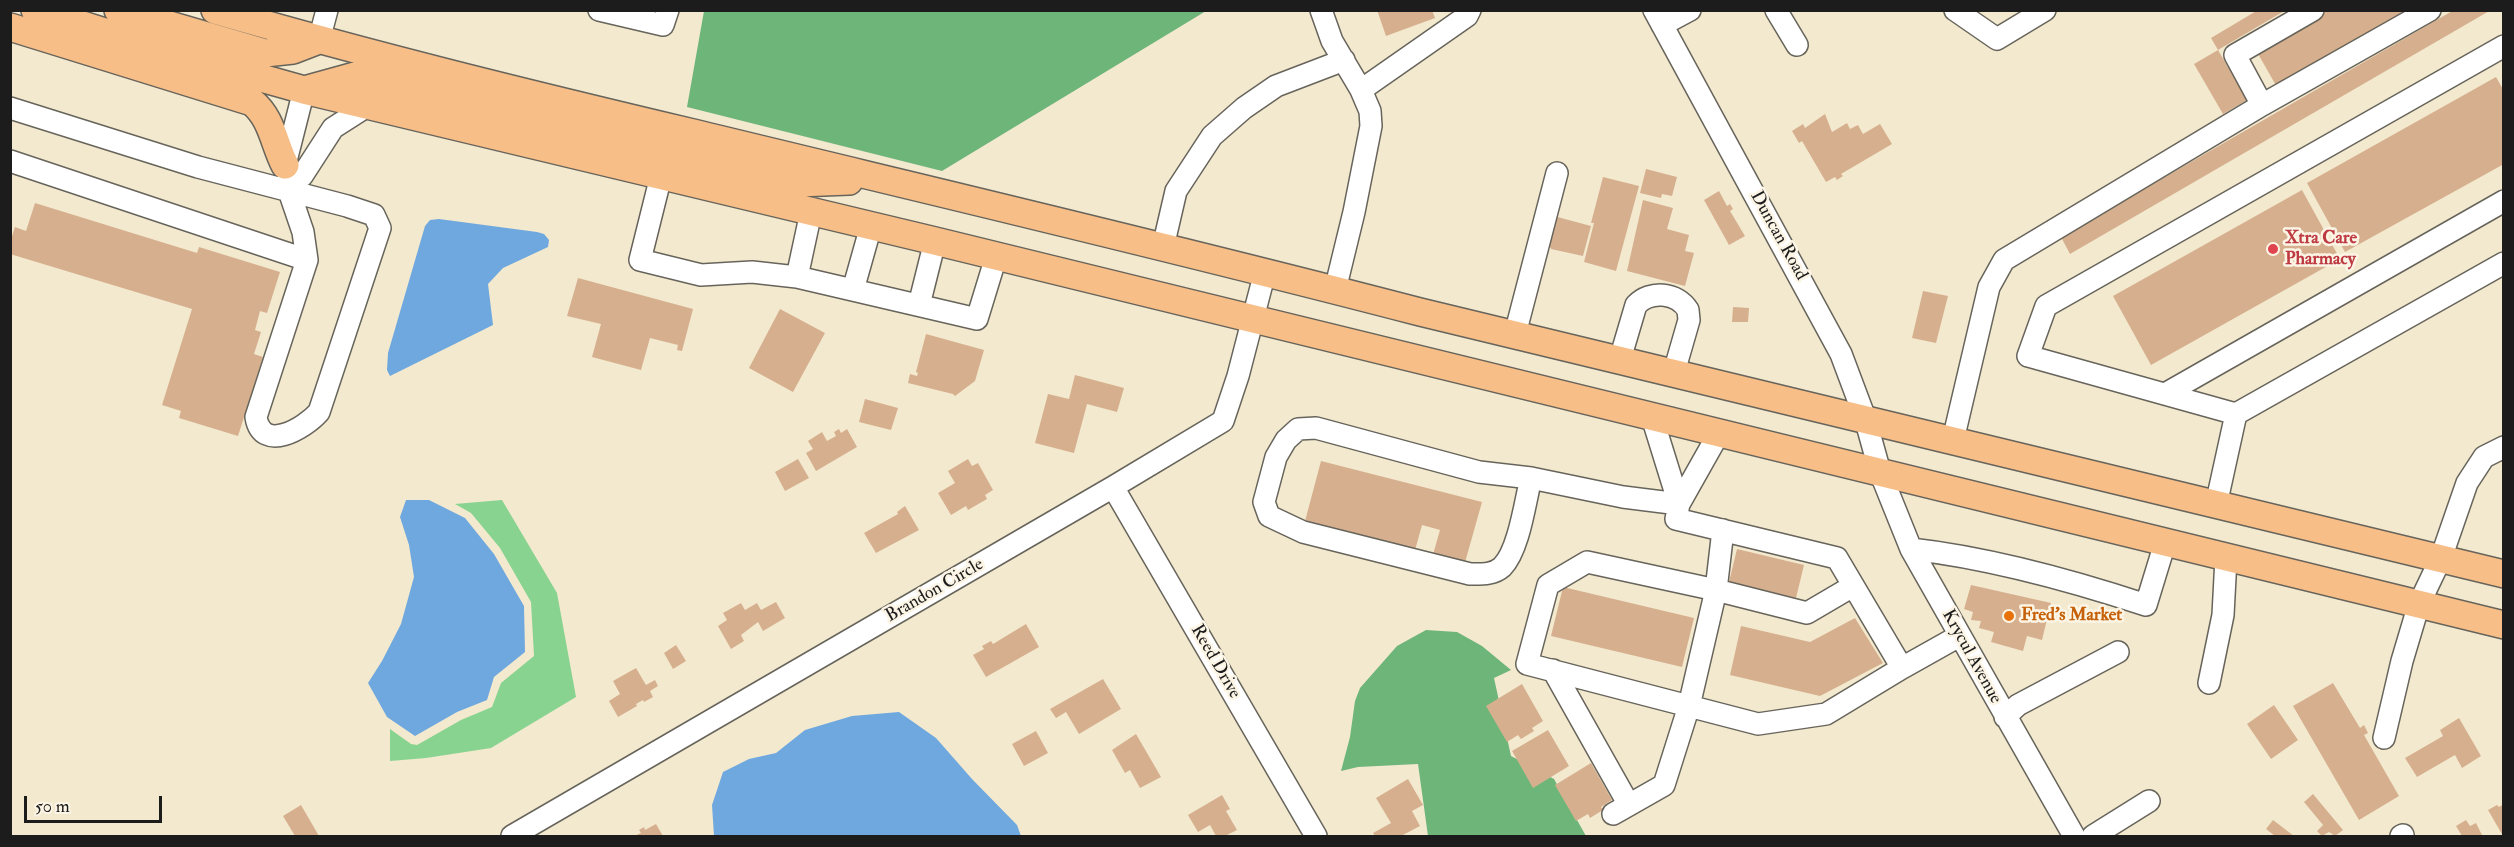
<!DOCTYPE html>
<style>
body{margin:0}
#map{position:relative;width:2514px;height:847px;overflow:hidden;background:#f3e9cf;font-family:"IM FELL Double Pica",serif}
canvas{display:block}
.frame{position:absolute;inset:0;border:12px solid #1c1c1c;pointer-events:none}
.scale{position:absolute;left:24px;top:796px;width:138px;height:27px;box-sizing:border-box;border:3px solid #1c1c1c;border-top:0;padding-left:8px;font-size:18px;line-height:21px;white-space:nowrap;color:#1c1c1c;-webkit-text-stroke:4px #fcf5e5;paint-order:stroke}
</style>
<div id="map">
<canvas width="2514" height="847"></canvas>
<div class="frame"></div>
<div class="scale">50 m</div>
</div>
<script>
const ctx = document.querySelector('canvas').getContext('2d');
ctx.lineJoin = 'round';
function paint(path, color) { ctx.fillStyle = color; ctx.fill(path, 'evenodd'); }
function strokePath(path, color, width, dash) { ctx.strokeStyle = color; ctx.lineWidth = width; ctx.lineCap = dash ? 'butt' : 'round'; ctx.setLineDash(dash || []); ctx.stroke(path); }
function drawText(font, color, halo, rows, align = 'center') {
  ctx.font = font + ' "IM FELL Double Pica",serif'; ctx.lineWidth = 5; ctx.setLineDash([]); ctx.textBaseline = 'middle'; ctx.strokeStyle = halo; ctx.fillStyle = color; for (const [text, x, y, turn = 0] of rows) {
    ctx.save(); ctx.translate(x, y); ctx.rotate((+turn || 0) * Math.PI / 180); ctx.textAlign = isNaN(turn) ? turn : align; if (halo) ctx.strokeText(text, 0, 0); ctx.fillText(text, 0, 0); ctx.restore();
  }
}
paint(new Path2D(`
 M502 500 557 593 576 697 491 748 426 758 390 761V729L411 744 417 745 461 720 492 707 501 683 534 656 531 602 500 548 471 513 455 504Z`), '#88d390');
paint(new Path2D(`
 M704 11V10L1206 11 942 171 687 107Z
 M1426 630 1457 632 1482 646 1511 670 1494 678 1511 756 1554 779 1586 836H1428L1418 764 1358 767 1341 771 1350 737 1355 701 1360 688 1397 646Z`), '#6eb57a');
paint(new Path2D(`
 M439 219 537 232 544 234 549 240 548 247 503 268 488 284 493 325 390 376 387 370 388 353 425 226 430 220Z
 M406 500H429L465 518 494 554 524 606 525 652 494 677 487 700 457 712 415 736 387 717 368 683 382 661 401 624 414 577 409 545 400 517Z
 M899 712 936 738 972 779 1017 825 1021 836H714L712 805 723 772 749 759 776 753 805 730 852 716Z`), '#6ea8de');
paint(new Path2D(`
 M1377 10H1432L1435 18 1386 36Z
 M2258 10H2286L2218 50 2211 38Z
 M2329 10H2414L2278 89 2257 52Z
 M2454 10H2491L2070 254 2061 237Z
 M2218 50 2247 100 2223 114 2194 64Z
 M2496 77 2504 91V164L2345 252 2307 183Z
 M1825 114 1832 132 1847 123 1850 129 1858 125 1863 134 1880 124 1892 144 1841 174 1843 176 1837 180 1835 177 1826 182 1802 141 1799 143 1792 131 1803 124 1805 128Z
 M1646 169 1677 177 1672 196 1662 194 1661 198 1640 193Z
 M1603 177 1639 186 1616 271 1584 262 1594 223H1591Z
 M2302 190 2340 259 2151 365 2113 296Z
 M1719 191 1727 206 1730 204 1733 209 1730 211 1745 236 1729 245 1704 200Z
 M1643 200 1673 208 1667 229 1689 235 1685 251 1694 253 1685 286 1627 271Z
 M35 203 197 253 199 247 280 272 267 313 260 311 255 330 261 332 254 354 263 357 238 436 179 418 181 411 162 405 192 309 10 254V242L15 227 26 231Z
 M1550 215 1591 226 1583 256 1551 249V248L1542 245Z
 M578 278 693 309 682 351 677 350 678 345 650 338 641 370 592 357 601 324 567 316Z
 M1923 291 1948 296 1936 343 1912 338Z
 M1733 307 1749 308 1748 322H1732Z
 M780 309 825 333 793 392 749 368Z
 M926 334 984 350 975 381 955 396 953 394 908 383 910 374 917 376 918 373 916 372Z
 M1075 375 1124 388 1117 412 1087 404 1074 453 1035 443 1048 394 1069 399Z
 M865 399 898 408 891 430 859 422Z
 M839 429 841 433 847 429 857 447 816 471 806 453 813 449 808 441 822 432 827 441 836 436 834 432Z
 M798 459 809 478 785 491 775 472Z
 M968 459 972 466 978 463 993 490 985 495 987 499 968 510 966 506 951 515 938 493 955 483 948 471Z
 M1321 461 1482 502 1464 566 1432 558 1440 530 1422 525 1414 554 1304 525Z
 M905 506 919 530 876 553 864 533 898 514 897 512Z
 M1737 549 1804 565 1796 598 1729 582Z
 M1971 585 2051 603 2042 640 2027 636 2023 651 1991 642 1994 632 1979 628 1981 621 1971 620 1973 612 1964 609Z
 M1563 587 1694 618 1682 667 1551 636Z
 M776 602 785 618 763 631 758 622 741 635 744 641 731 649 718 626 727 620 723 613 741 603 745 610 757 603 761 610Z
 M1855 618 1883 663 1820 696 1730 675 1741 626 1810 642Z
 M1026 624 1039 647 986 677 973 655 984 649 982 646 991 641 993 644Z
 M676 645 686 661 673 669 664 653Z
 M636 668 646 685 655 680 658 686 650 691 653 697 644 702 643 700 636 704 637 706 618 717 609 701 620 694 613 681Z
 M1103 679 1121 709 1079 734 1066 712 1056 718 1050 709Z
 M2333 683 2360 728 2364 725 2368 733 2364 735 2399 796 2359 820 2293 706Z
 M1522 684 1543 721 1532 728 1534 731 1521 739 1518 735 1507 742 1486 706Z
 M2274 705 2298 740 2271 759 2247 724Z
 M2459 718 2481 756 2462 768 2455 755 2417 777 2405 758 2443 736 2440 730Z
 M1548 730 1569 766 1533 788 1512 751Z
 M1036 731 1048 753 1024 766 1012 744Z
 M1136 734 1161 777 1140 788 1130 770 1125 773 1112 750Z
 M1591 763 1612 800 1601 807 1603 810 1590 818 1588 814 1576 821 1555 785Z
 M1408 779 1423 805 1412 811 1420 826 1401 836H1375L1373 833 1391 823 1376 798Z
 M2313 794 2343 830 2335 836 2329 832 2322 836 2317 831 2323 825 2304 802Z
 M1222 795 1230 809 1226 811 1237 830 1225 836H1216L1210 825 1198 832 1188 815Z
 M2504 804 2503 817V836L2488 810 2497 805 2499 807Z
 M301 805 319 836H295L283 816Z
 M2273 820 2294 836H2275L2266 829Z
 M2466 820 2470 826 2476 823 2482 835 2462 836 2456 826Z
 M656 824 663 836H634L641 833 639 830 644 827 645 830Z`), '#d6b08e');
const minor = new Path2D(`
 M599 10 663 25 668 10
 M1321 10 1332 41 1361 90 1370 111 1371 126 1354 212 1335 290
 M1654 10 1841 354 1865 418 1880 472 1911 549 2074 836
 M1776 10 1797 45
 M1955 10 1997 39 2045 10
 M1662 25 1690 10
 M319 40 327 10
 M2504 46 2046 306 2028 356 2236 414 2504 263
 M304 90 285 165 291 181 289 191 303 232 307 260
 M1361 90 1467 16 1470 10
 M2262 105 2235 55 2313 10
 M10 108 198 167 347 206 374 215 380 228 319 412C305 428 262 454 256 417L307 260 10 161
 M661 176 640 260 701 275 752 272 797 277
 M291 181 302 176 333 128 369 105
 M811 212 797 277 977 319 996 257
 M1163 247 1176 191 1212 136 1244 108 1276 86 1344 60
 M853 290 871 226
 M919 305 935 241
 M1515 334 1557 173
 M1620 359 1636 305C1650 290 1677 292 1688 310L1689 320 1674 372
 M2165 394 2504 201
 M1652 417 1679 504 1719 433
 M1953 440 1989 287 2004 260 2262 105 2430 10
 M1531 478C1525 502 1519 550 1502 567 1493 575 1481 574 1470 574L1303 532 1269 516 1264 502 1276 457 1286 440 1298 429 1316 428 1479 472 1531 478 1623 497 1679 504 1676 519 1837 558 1902 668 1959 636
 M1113 487 1316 836
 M2216 505 2236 414
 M1911 549C1991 558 2070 580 2146 605L2165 543
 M1853 586 1807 613 1716 590 1587 562 1548 585 1527 664 1758 724 1826 714 1902 668
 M1553 670 1629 805
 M2209 683 2223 615 2226 558
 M2005 717 2018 705 2118 652
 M2384 738 2402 661 2419 604 2441 558 2467 483 2484 457 2504 447
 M1613 814 1664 785 1689 706 1716 590 1723 530
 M512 836 1113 487 1223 421 1238 376 1265 272
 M2093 836 2149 801
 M2401 836 2403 835`);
const major = new Path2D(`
 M35 10 165 51 304 90 935 241 2504 625
 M118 10 265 53 293 50 319 40
 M215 10C373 56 533 95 693 133 936 192 1179 249 1420 312L2504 574
 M10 27 252 102C272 118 274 144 285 165
 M308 89 355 76 798 183 849 181`);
strokePath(minor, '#67645b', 24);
strokePath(major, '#67645b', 30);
strokePath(minor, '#fff', 21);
strokePath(major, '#f7be88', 27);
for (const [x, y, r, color] of [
 [2273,249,6,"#e0444e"],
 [2009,616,6,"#e8710a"]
]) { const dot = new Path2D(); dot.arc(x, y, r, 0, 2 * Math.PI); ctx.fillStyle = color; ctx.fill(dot); strokePath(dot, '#fcf5e5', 2); }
drawText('18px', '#1c1c1c', '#fcf5e5', [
 ["Duncan Road",1778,236,61],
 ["Brandon Circle",935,591,-30],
 ["Krycul Avenue",1971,657,61],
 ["Reed Drive",1215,662,60]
]);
drawText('bold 18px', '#be3a42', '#fcf5e5', [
 ["Xtra Care",2285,239],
 ["Pharmacy",2285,260]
], 'left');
drawText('bold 18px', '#c56008', '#fcf5e5', [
 ["Fred's Market",2021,616]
], 'left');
</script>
